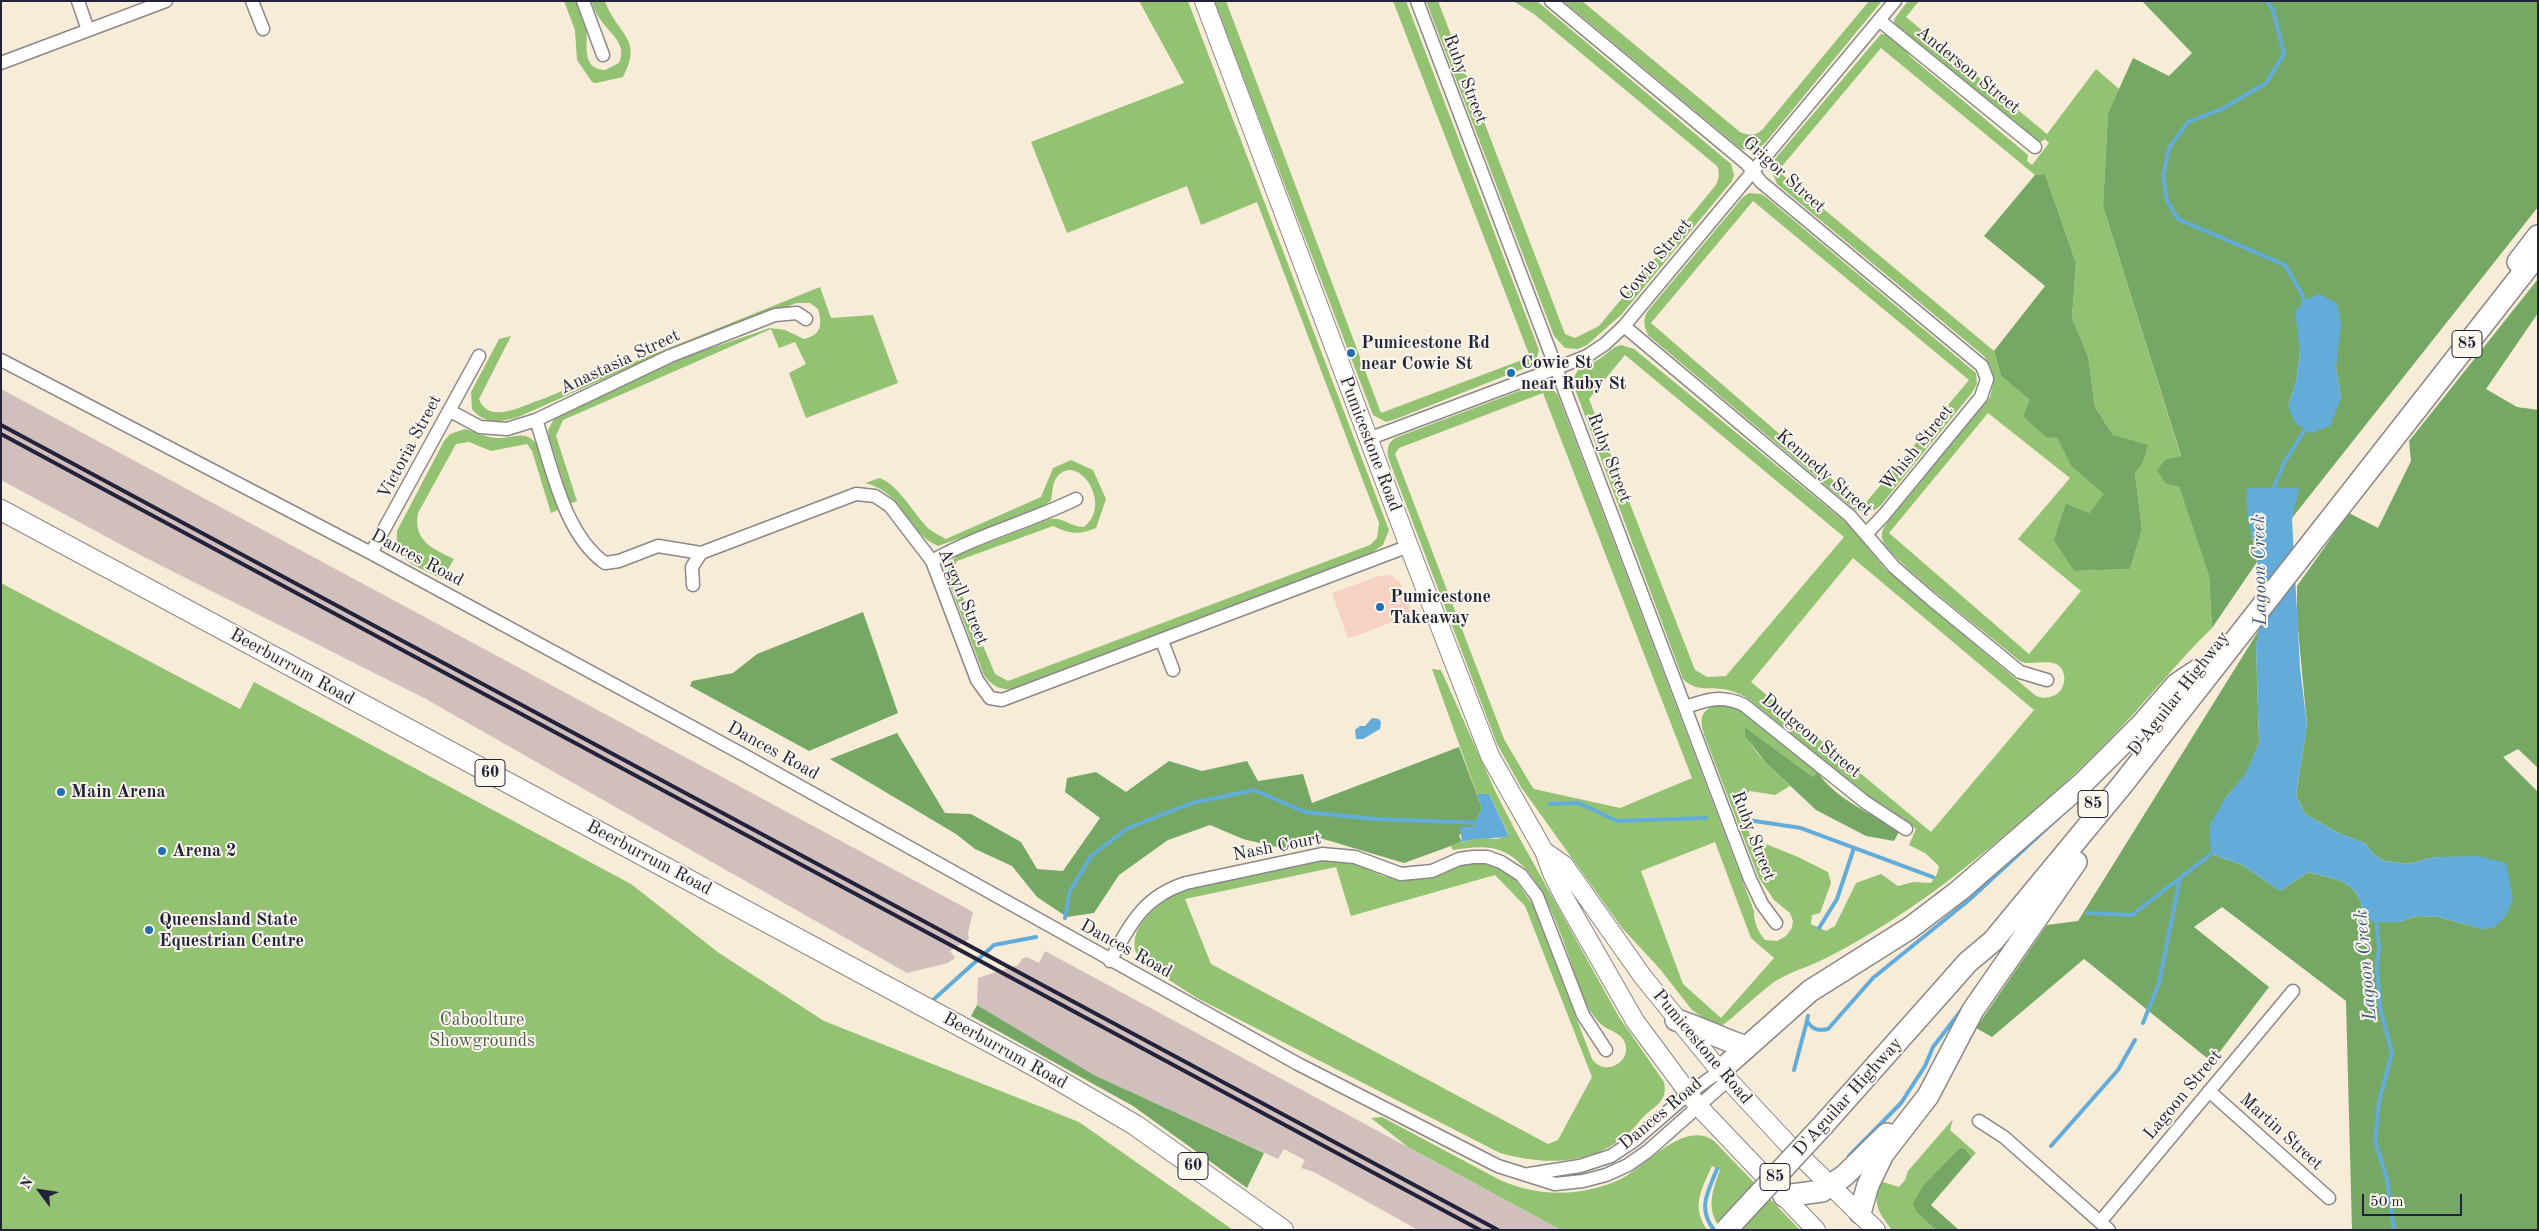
<!DOCTYPE html>
<style>
body{margin:0}
#map{position:relative;width:2539px;height:1231px;overflow:hidden;background:#f6ecd7;font-family:"Old Standard TT",serif}
canvas{display:block}
.frame{position:absolute;inset:0;border:2px solid #22223b;pointer-events:none}
.north{position:absolute;left:15px;top:1166px;width:50px;height:50px;-webkit-text-stroke:4px #fbf7ec;paint-order:stroke;rotate:301deg;font-size:14px;font-weight:700;line-height:20px;text-align:center;color:#22223b}
.north::after{content:'';display:block;margin:auto;width:18px;height:22px;background:#22223b;clip-path:polygon(50% 0,100% 100%,50% 72%,0 100%)}
.scale{position:absolute;left:2362px;top:1194px;width:100px;height:22px;box-sizing:border-box;border:2px solid #22223b;border-top:0;padding-left:6px;font-size:15px;line-height:18px;white-space:nowrap;color:#22223b;-webkit-text-stroke:4px #fbf7ec;paint-order:stroke}
</style>
<div id="map">
<canvas width="2539" height="1231"></canvas>
<div class="frame"></div>
<div class="north">N</div>
<div class="scale">50 m</div>
</div>
<script>
const ctx = document.querySelector('canvas').getContext('2d');
ctx.lineJoin = 'round';
function paint(path, color) { ctx.fillStyle = color; ctx.fill(path, 'evenodd'); }
function strokePath(path, color, width, dash) { ctx.strokeStyle = color; ctx.lineWidth = width; ctx.lineCap = dash ? 'butt' : 'round'; ctx.setLineDash(dash || []); ctx.stroke(path); }
function drawText(font, color, halo, rows, align = 'center') {
  ctx.font = font + ' "Old Standard TT",serif'; ctx.lineWidth = 4; ctx.setLineDash([]); ctx.textBaseline = 'middle'; ctx.strokeStyle = halo; ctx.fillStyle = color; for (const [text, x, y, turn = 0] of rows) {
    ctx.save(); ctx.translate(x, y); ctx.rotate((+turn || 0) * Math.PI / 180); ctx.textAlign = isNaN(turn) ? turn : align; if (halo) ctx.strokeText(text, 0, 0); ctx.fillText(text, 0, 0); ctx.restore();
  }
}
paint(new Path2D(`
 M1390 575 1399 581 1413 614 1348 639 1332 593 1379 576Z`), '#f6d2c3');
paint(new Path2D(`
 M1 389 973 912 968 933 969 939 950 951 955 958 948 963 907 973 424 698 142 556 1 480Z
 M1045 951 1561 1230H1418L1314 1172 1301 1168 1305 1160 1284 1149 1278 1159 1094 1075 977 1005 978 978 1018 965 1022 959 1027 957 1039 963Z`), '#d1bfbd');
paint(new Path2D(`
 M564 1H578C581 9 584 17 586 24 589 41 579 69 605 70L619 63C628 44 610 34 600 19 596 14 594 7 591 1H605C617 35 644 38 623 77L596 83 592 82 577 60 575 30Z
 M1139 1H1188L1389 530 1383 545 1371 553 1012 689C999 690 992 686 984 675L947 577 950 562 959 554 1050 519C1063 517 1071 527 1084 527 1114 504 1077 451 1057 477 1052 483 1053 492 1051 500L1040 510 938 546C906 532 904 492 865 483L880 478C901 487 913 514 929 529 934 533 941 536 946 539L1041 497 1053 468 1071 460 1093 470 1106 499 1096 528C1079 535 1070 534 1053 526L957 561 952 571 995 674 1008 681 1370 545 1377 538 1379 523 1257 202 1201 225 1187 186 1067 233 1031 142 1184 83Z
 M1214 1H1226L1381 413 1530 357 1393 1H1406L1539 350 1535 364 1396 419 1386 422 1373 415Z
 M1426 1H1438L1565 334 1575 338 1599 326 1716 185C1719 178 1720 173 1717 166L1534 14 1513 1H1537L1731 164 1734 175 1732 181 1621 315 1587 345 1578 349 1565 348 1554 336Z
 M1563 1H1582L1740 132C1749 136 1754 136 1762 130L1869 1H1882L1766 142C1758 150 1752 152 1741 149Z
 M1908 1H1919L1906 17 2047 134 2096 69 2119 89 2108 113 2103 206 2181 457 2166 484 2179 487 2209 576 2212 628C2176 663 2145 703 2110 739 2062 788 2008 834 1953 877 1914 907 1870 936 1826 958 1809 967 1791 971 1774 982 1755 996 1738 1014 1719 1028L1692 1010 1660 969 1622 928 1521 787 1497 744 1388 457C1387 448 1388 443 1395 438L1535 385C1546 384 1551 387 1558 395L1754 911C1754 923 1757 930 1765 940L1777 941 1786 936 1792 928 1793 921 1790 913 1774 900 1759 878 1705 737C1702 727 1698 716 1708 709 1734 689 1798 756 1817 772L1813 777 1745 727C1745 747 1776 772 1790 786L1775 795 1750 791 1738 800 1751 838 1798 857 1828 872 1831 883 1820 913 1812 915 1811 924 1826 931 1835 926 1856 883 1881 874 1898 886 1913 882 1931 883 1937 874 1939 866 1925 853 1909 845 1916 829 1903 818 1877 805 1750 700C1743 695 1736 692 1728 690 1712 686 1696 693 1683 679L1572 381 1578 370 1598 360 1615 347 1621 345 1634 349 1849 525 1885 569 2036 696 2044 698C2051 697 2056 696 2061 690 2064 685 2065 680 2064 675 2059 653 2033 668 2020 661 1999 643 1889 559 1883 541 1880 535 1883 528 1887 523L1990 397C1995 380 1994 370 1984 356L1777 184 1772 172 1774 160 1881 34 1891 35 1912 58 2028 155 2027 161 2032 165 2049 143 2045 139 2039 143 1921 45 1905 36 1893 24 1895 18ZM1881 48 2035 175 2045 174 2076 263 2072 318 2088 356 2095 407 2113 435 2142 464 2135 474 2142 530 2130 569 2074 571 2066 503 2089 513 2105 494 2071 466 2057 438 2030 400 2001 376 1994 351 1778 171ZM1625 355 1844 537 1726 676 1707 677 1695 670 1589 399ZM1543 393 1692 778 1620 808 1534 789 1531 785 1504 739 1395 454 1399 448ZM1988 413 2070 478 2018 539 2081 591 2029 654 1889 533ZM1853 558 2034 710 1931 832 1751 682ZM1715 842 1751 938 1774 958 1721 1018 1683 984 1641 871Z
 M1749 193 1761 194 1767 198 1976 373 1977 384 1971 394 1881 505 1875 510 1861 513 1854 509 1648 335C1644 327 1643 320 1647 312L1743 197ZM1753 201 1969 380 1863 506 1651 323Z
 M820 287 831 318 873 315 898 383 806 418 789 373 806 364 795 342 779 348 771 329 563 420 556 436 577 501 570 504 549 437 548 430 555 417 685 357 770 328 785 330 804 339C821 335 823 325 818 309L810 303H797L683 344 518 417C501 422 484 425 472 409L471 392 499 339 511 336 479 399C489 425 521 406 540 400Z
 M465 429C475 432 485 437 496 438 516 439 525 427 540 448L558 510 551 513 532 451 527 444 491 451 469 442 456 444 418 513C413 540 431 548 454 559L442 579C418 566 394 563 397 531L444 441 450 434Z
 M1 583 240 709 254 682 631 884 719 953 824 1021 1079 1122 1233 1230H1Z
 M1432 669 1441 670 1496 793 1515 830 1619 1017 1664 1082C1668 1100 1657 1105 1645 1115 1639 1121 1634 1129 1627 1135 1589 1166 1544 1165 1500 1153L1197 998 1141 962C1119 931 1159 902 1185 889L1333 859 1354 863 1383 876 1404 880 1460 864 1480 862 1496 865 1512 875 1533 905 1592 1059C1606 1079 1636 1059 1623 1039 1619 1033 1609 1030 1603 1026 1598 1022 1594 1016 1590 1011 1567 966 1550 860 1492 848 1478 846 1466 848 1453 850L1451 846 1479 837 1497 839 1509 835 1489 794H1477ZM1336 867 1351 916 1495 875 1525 906 1592 1077 1558 1140 1548 1144 1211 964 1185 899Z
 M1382 1117 1500 1180C1538 1197 1580 1197 1619 1180 1647 1167 1683 1119 1714 1141L1800 1230H1722C1705 1210 1712 1192 1720 1170L1712 1166C1701 1191 1691 1205 1707 1230H1561L1408 1147 1371 1118Z
 M1953 1119 1950 1130 1976 1153 1972 1157 1965 1149 1917 1213 1936 1230H1892C1877 1210 1873 1205 1880 1181L1899 1187 1905 1180 1908 1171Z`), '#92c272');
paint(new Path2D(`
 M2142 1H2538V207L2292 518 2251 531 2257 562 2212 628 2209 576 2179 487 2166 484 2157 470 2165 460 2181 456 2103 206 2108 113 2133 58 2169 76 2192 53ZM2337 346 2336 368 2341 398 2288 406 2296 382 2300 353Z
 M2045 174 2076 263 2072 318 2088 356 2095 407 2113 435 2148 445 2142 464 2135 474 2142 530 2130 569 2074 571 2054 540 2066 503 2089 513 2104 494 2071 466 2057 438 2046 437 2023 416 2030 400 2001 376 1994 351 2045 286 1984 236 2035 175Z
 M2538 279V313L2486 389 2517 407 2538 410V768L2518 749 2503 757 2538 792V1230H2352L2346 1001 2222 907 2194 927 2269 987 2212 1062 2084 959 1992 1037 1976 1028 2047 925 2078 921 2259 630 2256 645 2259 743 2246 774 2226 797 2211 854 2243 865 2280 891 2308 872C2340 881 2357 879 2364 915L2399 922 2417 916 2439 917 2482 929 2435 857 2408 864 2384 861 2373 854 2365 843 2338 833 2305 814 2296 795 2307 725 2297 619V586L2349 513 2378 528 2411 461 2409 441Z
 M863 612 898 713 809 751 690 686 692 681 733 673 757 654Z
 M1745 727 1813 777 1817 772C1838 800 1870 814 1900 830L1894 841 1866 836 1816 810 1766 763 1745 736Z
 M897 733 945 813 971 814 1021 842 1037 869 1063 871 1100 818 1065 792 1067 778 1096 772 1126 792 1169 761 1202 771 1247 761 1258 781 1303 774 1312 803 1459 747 1482 808 1474 827 1459 835 1462 842 1404 863 1320 838 1285 849 1243 839 1210 825 1168 840 1119 875 1094 913 1067 917 1037 897 1012 866 975 849 956 834 830 759Z
 M977 1005 1094 1075 1264 1153 1247 1188 1133 1106 971 1016Z
 M1960 1148 1965 1149 1972 1157 1931 1205 1959 1230H1936L1917 1213 1913 1203 1923 1186Z`), '#75a864');
paint(new Path2D(`
 M2319 294 2337 303 2341 323 2336 368 2341 398 2330 426 2311 433 2295 423 2288 406 2296 382 2300 353 2295 311 2307 299Z
 M2247 488H2299L2292 519 2300 668 2307 725 2296 795 2305 814 2338 833 2365 843 2373 854 2384 861 2408 864 2435 857 2478 856 2506 863 2513 900 2505 917 2493 928 2482 929 2439 917 2417 916 2399 922H2373L2364 915C2357 879 2340 881 2308 872L2280 891 2243 865 2211 854 2209 826 2226 797 2246 773 2259 743 2256 645C2261 621 2261 585 2257 560 2253 536 2244 512 2247 488Z
 M1372 718 1379 719 1381 722 1380 729 1363 739H1356L1355 730 1360 726H1365Z
 M1477 794H1489L1509 836C1491 840 1481 836 1462 842L1460 827H1474L1482 808Z`), '#63acda');
strokePath(new Path2D(`
 M2267 1 2273 10 2284 54 2266 83 2222 109 2188 122 2169 148 2163 176 2167 201 2178 219 2285 265 2302 294 2304 306
 M2272 492 2284 463 2307 426
 M1549 804 1579 803 1617 821 1706 818
 M1748 820 1801 828 1933 877
 M2087 913 2132 915 2211 854
 M1065 918 1070 891 1091 856 1128 828 1192 803 1254 790 1305 812 1375 819 1480 823
 M2376 918 2379 947 2377 966 2380 1008 2392 1053 2379 1101 2375 1141 2387 1179 2394 1230
 M1819 928 1837 899 1854 848
 M933 1000 994 945 1036 937
 M1808 1016 1807 1021C1813 1030 1818 1031 1828 1029L1873 978 1969 900 2059 817
 M2143 1023 2159 983 2180 878
 M1794 1070 1807 1021
 M2051 1146 2118 1070 2135 1040
 M1849 1156 1901 1103 1925 1066 1933 1047 1963 1008
 M1714 1230C1697 1208 1708 1192 1717 1169`), '#63acda', 4);
const minor = new Path2D(`
 M78 1 88 30
 M252 1 263 29
 M583 1 603 55
 M1417 1 1750 879 1762 904 1776 923
 M1551 1 1747 164 1761 182 1982 366 1987 379 1981 397 1884 515 1866 534
 M1879 20 2035 147
 M1 63 166 1
 M1624 326 1850 516 1894 567 1931 599 2020 672 2047 680
 M1 360 371 553 742 754 1298 1064 1498 1166 1555 1184 1583 1181 1606 1175 1628 1165 1648 1151 1728 1080
 M450 411 480 427 507 429 536 420 670 356 775 315 797 313 806 319
 M536 420C552 466 563 533 605 563L619 561 658 546 701 553
 M1368 439 1557 368 1587 356 1605 344 1624 326 1895 1
 M371 553 479 356
 M932 561C977 535 1029 522 1076 499
 M693 585 692 567 701 553 856 494 875 496 890 506 932 561 977 680 990 698 1002 700 1409 546
 M1162 641 1173 670
 M1686 707C1708 699 1722 695 1744 705L1865 802 1906 829
 M1110 961C1131 923 1143 897 1186 883L1322 854 1355 857 1401 874 1432 871 1459 859 1473 857H1487L1501 862 1521 875 1537 896 1583 1015 1606 1050
 M2209 1091 2329 1198
 M1979 1121 2004 1137 2109 1230
 M1529 1174 1580 1166 1611 1156 1635 1140 1688 1094 1720 1071
 M2100 1222 2293 991`);
const secondary = new Path2D(`
 M1204 1 1413 557 1490 756 1544 851 1552 873 1564 897 1635 1021 1698 1106 1816 1230
 M1544 851 1564 865 1643 977 1720 1071 1786 1142 1876 1230`);
const primary = new Path2D(`
 M1 510 1038 1068 1135 1125 1283 1230`);
const trunk = new Path2D(`
 M2518 262 2538 236
 M1676 1020C1701 1027 1722 1040 1747 1047
 M1720 1071 1810 991 1910 928 1960 890 2084 782 2143 723 2177 684 2198 670
 M1825 1123 1968 962 1993 941 2122 785 2538 254
 M1784 1196 1822 1191 1844 1176 1887 1134
 M1860 1213 1868 1185 1883 1154 1928 1096 1973 1010 2076 862`);
strokePath(minor, '#8c8789', 15);
strokePath(secondary, '#8c8789', 20);
strokePath(primary, '#8c8789', 22);
strokePath(trunk, '#8c8789', 24);
strokePath(minor, '#fff', 12);
strokePath(secondary, '#fff', 18);
strokePath(primary, '#fff', 20);
strokePath(trunk, '#fff', 21);
strokePath(new Path2D(`
 M1 425 1498 1230
 M1 434 1480 1230`), '#22223b', 4);
const trunkBridge = new Path2D(`
 M1726 1230 1825 1123`);
strokePath(trunkBridge, '#8c8789', 24, []);
strokePath(trunkBridge, '#fff', 21);
for (const [x, y, r, color] of [
 [1351,353,5,"#1f6fb2"],
 [1511,373,5,"#1f6fb2"],
 [1380,607,5,"#1f6fb2"],
 [61,792,5,"#1f6fb2"],
 [162,851,5,"#1f6fb2"],
 [149,930,5,"#1f6fb2"]
]) { const dot = new Path2D(); dot.arc(x, y, r, 0, 2 * Math.PI); ctx.fillStyle = color; ctx.fill(dot); strokePath(dot, '#fbf7ec', 2); }
for (const [x, y, w] of [
 [2467,344,30],
 [490,773,30],
 [2093,804,30],
 [1193,1166,30],
 [1775,1177,30]
]) { const box = new Path2D(); box.roundRect(x - w / 2, y - 13.5, w, 27, 4); ctx.fillStyle = '#fbf7ec'; ctx.fill(box); strokePath(box, '#22223b', 1); }
drawText('bold 16px', '#22223b', null, [
 ["85",2467,344],
 ["60",490,773],
 ["85",2093,804],
 ["60",1193,1166],
 ["85",1775,1177]
]);
drawText('18px', '#22223b', '#fbf7ec', [
 ["Anderson Street",1968,70,39],
 ["Ruby Street",1465,79,69],
 ["Grigor Street",1784,175,42],
 ["Cowie Street",1656,260,-50],
 ["Anastasia Street",620,362,-25],
 ["Pumicestone Road",1370,444,69],
 ["Victoria Street",410,447,-62],
 ["Whish Street",1917,448,-51],
 ["Ruby Street",1609,458,69],
 ["Kennedy Street",1824,473,41],
 ["Dances Road",417,558,28],
 ["Argyll Street",963,597,67],
 ["Beerburrum Road",292,667,29],
 ["D'Aguilar Highway",2179,694,-52],
 ["Dudgeon Street",1811,736,39],
 ["Dances Road",773,751,29],
 ["Ruby Street",1753,836,69],
 ["Nash Court",1277,847,-11],
 ["Beerburrum Road",649,858,28],
 ["Dances Road",1126,949,29],
 ["Pumicestone Road",1702,1047,50],
 ["Beerburrum Road",1005,1051,29],
 ["Lagoon Street",2183,1095,-50],
 ["D'Aguilar Highway",1848,1097,-48],
 ["Dances Road",1661,1114,-40],
 ["Martin Street",2281,1132,42]
]);
drawText('bold 18px', '#22223b', '#fbf7ec', [
 ["Pumicestone Rd",1361,343],
 ["near Cowie St",1361,364],
 ["Cowie St",1521,363],
 ["near Ruby St",1521,384],
 ["Pumicestone",1390,597],
 ["Takeaway",1390,618],
 ["Main Arena",71,792],
 ["Arena 2",172,851],
 ["Queensland State",159,920],
 ["Equestrian Centre",159,941]
], 'left');
drawText('18px', '#495a4e', '#fbf7ec', [
 ["Caboolture",482,1020],
 ["Showgrounds",482,1041]
]);
drawText('italic 19px', '#3c597b', '#fbf7ec', [
 ["Lagoon Creek",2260,570,-91],
 ["Lagoon Creek",2366,965,-95]
]);
</script>
